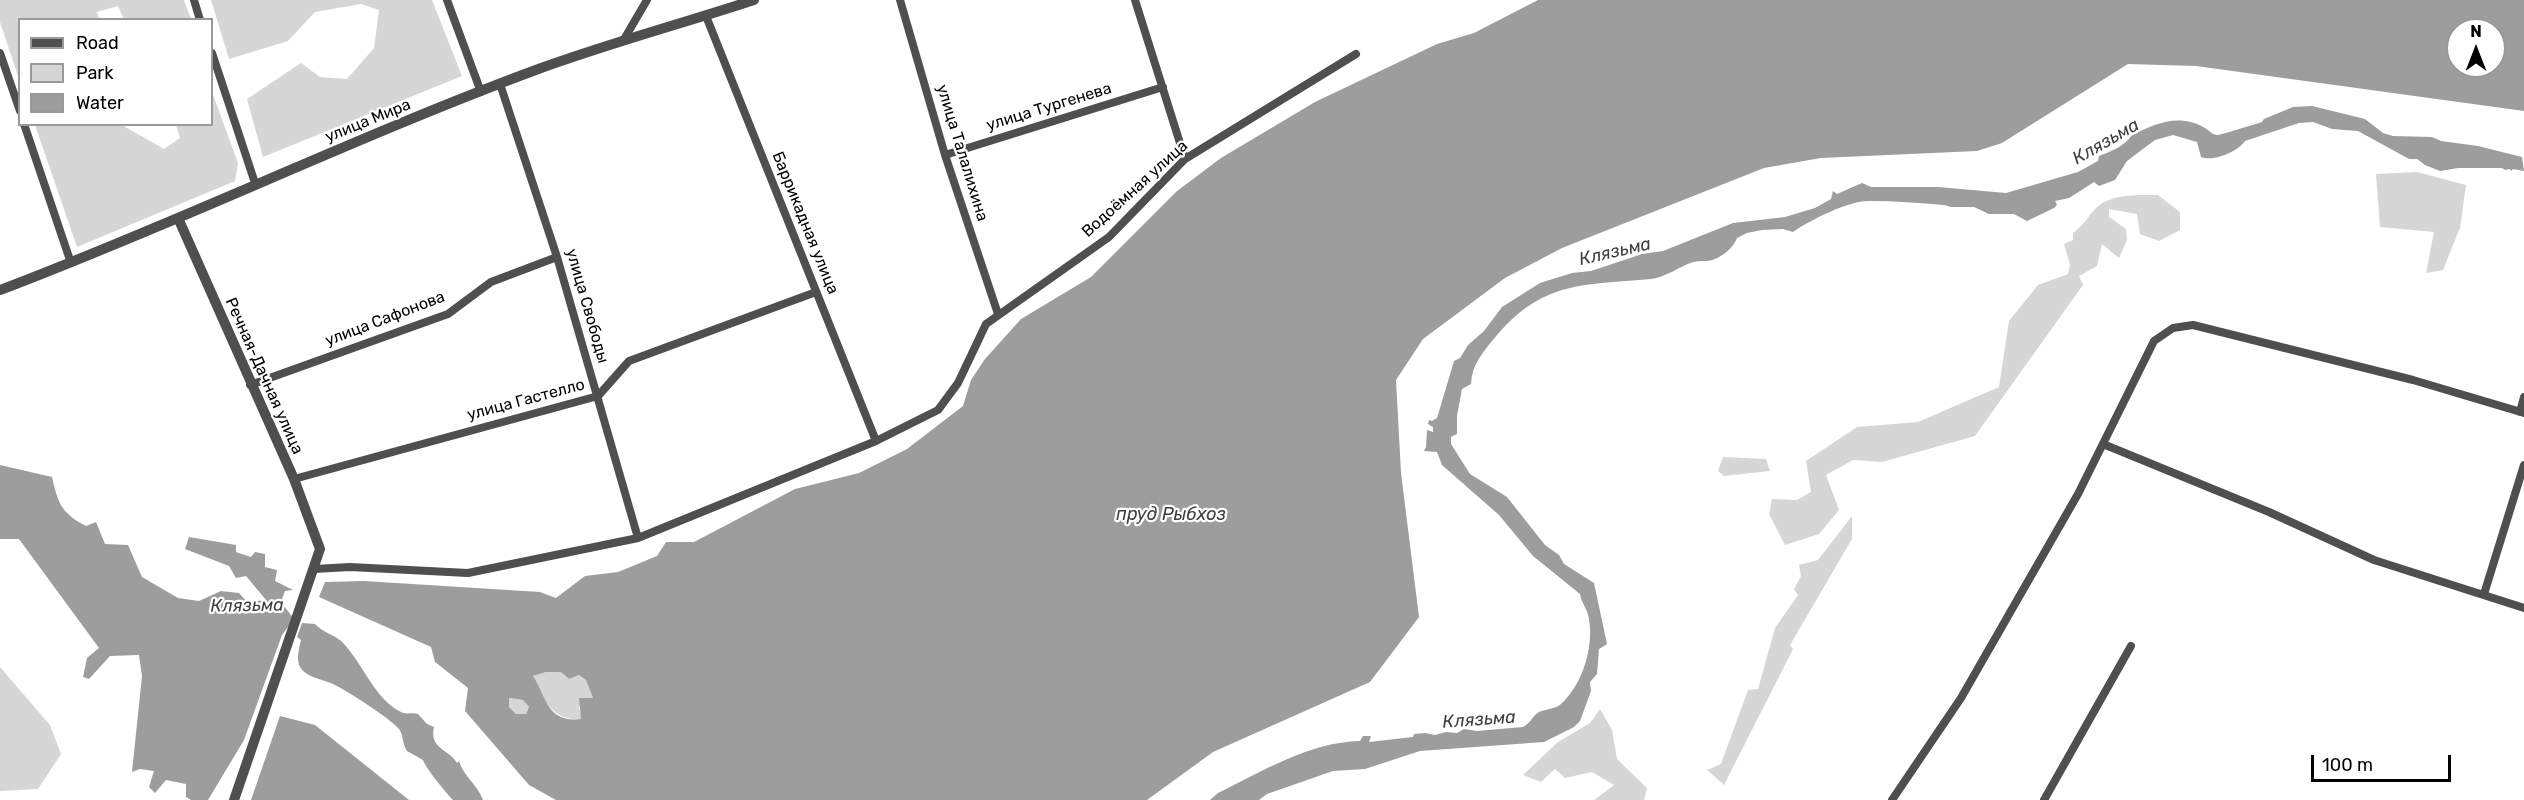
<!DOCTYPE html>
<meta charset="utf-8">
<style>
body{margin:0}
#map{position:relative;width:2524px;height:800px;overflow:hidden;background:#fff;font-family:Rubik,sans-serif}
canvas{display:block}
.legend{position:absolute;left:18px;top:18px;width:195px;height:108px;box-sizing:border-box;background:#fff;border:2px solid #999;margin:0;padding:8px 10px;list-style:none;font-size:18px;color:#000}
.legend li{display:flex;align-items:center;gap:12px;height:30px}
.legend b{width:30px;border:2px solid #999}
.north{position:absolute;left:2446px;top:18px;width:60px;height:60px;box-sizing:border-box;background:#fff;border:2px solid #999;border-radius:50%;rotate:0deg;font-size:16px;font-weight:700;line-height:24px;text-align:center;color:#000}
.north::after{content:'';display:block;margin:auto;width:21px;height:27px;background:#000;clip-path:polygon(50% 0,100% 100%,50% 72%,0 100%)}
.scale{position:absolute;left:2311px;top:755px;width:140px;height:27px;box-sizing:border-box;border:3px solid #000;border-top:0;padding-left:8px;font-size:18px;line-height:21px;white-space:nowrap;color:#000;-webkit-text-stroke:4px #fff;paint-order:stroke}
</style>
<div id="map">
<canvas width="2524" height="800"></canvas>
<ul class="legend">
<li><b style="height:8px;background:#4f4f4f"></b>Road</li>
<li><b style="height:16px;background:#d6d6d6"></b>Park</li>
<li><b style="height:16px;background:#9d9d9d"></b>Water</li>
</ul>
<div class="north">N</div>
<div class="scale">100 m</div>
</div>
<script>
const ctx = document.querySelector('canvas').getContext('2d');
ctx.lineJoin = 'round';
function paint(path, color) { ctx.fillStyle = color; ctx.fill(path, 'evenodd'); }
function strokePath(path, color, width, dash) { ctx.strokeStyle = color; ctx.lineWidth = width; ctx.lineCap = dash ? 'butt' : 'round'; ctx.setLineDash(dash || []); ctx.stroke(path); }
function drawText(font, color, halo, rows, align = 'center') {
  ctx.font = font + ' Rubik,sans-serif'; ctx.lineWidth = 4.5; ctx.setLineDash([]); ctx.textBaseline = 'middle'; ctx.strokeStyle = halo; ctx.fillStyle = color; for (const [text, x, y, turn = 0] of rows) {
    ctx.save(); ctx.translate(x, y); ctx.rotate((+turn || 0) * Math.PI / 180); ctx.textAlign = isNaN(turn) ? turn : align; if (halo) ctx.strokeText(text, 0, 0); ctx.fillText(text, 0, 0); ctx.restore();
  }
}
paint(new Path2D(`
 M0 0H184L191 19H124L118 6 97 12 99 19 20 20 19 79 0 22Z
 M211 0H432L462 76 263 157 247 99 301 63 320 77 347 79 374 48 379 10 361 4 315 12 288 41 229 59Z
 M212 92 238 163 235 181 77 247 35 125H122L164 149 180 138 176 125 212 124Z
 M2417 172 2466 185 2460 228 2443 270 2426 273 2434 232 2380 227 2376 174Z
 M2158 195 2180 212V230L2159 241 2140 234 2137 214 2109 209V217L2126 229 2127 240 2119 258 2102 244 2097 266 2079 276 2083 285 1975 436 1882 462 1853 460 1826 475 1839 510 1819 534 1785 545 1769 514 1772 499 1797 500 1811 492 1806 461 1857 427 1918 422 1999 387 2009 321 2038 285 2068 274 2070 265 2064 244 2073 240V233C2083 226 2087 218 2095 209 2110 193 2139 195 2158 195Z
 M1723 457 1766 459 1770 471 1724 476 1718 471Z
 M1852 516V539L1790 645 1793 649 1724 785 1707 770 1721 764 1748 690 1758 689 1775 628 1798 595 1794 589 1801 576 1799 565 1818 560Z
 M0 667 50 725 61 754 38 789 0 791Z
 M546 672H561L569 679 579 675 586 680 593 698 579 707 582 719C553 722 542 699 533 676Z
 M508 698 523 700 529 707 526 714H516L509 707Z
 M1600 709 1612 730 1617 759 1647 788 1644 800H1594L1614 785 1592 772 1565 778 1555 769 1541 782 1523 775 1558 742 1590 723Z`), '#d6d6d6');
paint(new Path2D(`
 M1538 0H2524V111L2196 66 2128 64 2002 143 1977 151 1821 158 1764 168 1562 248 1505 278 1423 339 1396 380 1401 473 1419 617 1370 682 1213 752 1147 800H556L529 785 465 711 468 688 435 662 431 647 319 597 325 582 364 581 540 592 556 598 585 576 618 572 657 556 666 542H694L795 489 859 473 907 449 963 406 971 380 985 359 1021 319 1091 277 1177 191 1221 158 1315 102 1437 44 1474 33ZM2458 30H2494V66H2458ZM546 672H561L569 679 579 675 586 680 593 698H579L581 719C546 723 547 697 533 676ZM509 698 523 700 529 707 526 714H516L509 707Z
 M2312 106 2365 119 2383 133 2393 136 2432 137 2441 141 2478 146 2522 157 2524 171 2513 169 2511 171 2510 169 2505 170 2502 168H2458L2440 171 2425 165 2417 159H2409L2358 131 2332 129 2313 122 2299 123 2245 141C2238 152 2212 162 2201 157L2197 142 2173 135 2155 140 2127 161 2115 180 2099 186 2094 182 2069 198 2055 201 2057 205 2054 208 2027 221 2014 214H1989L1974 207H1951L1944 205C1920 203 1894 201 1870 201 1850 200 1810 220 1793 232L1783 229 1762 230 1747 233 1737 238C1734 248 1718 261 1706 261 1701 261 1699 261 1693 262 1679 267 1666 277 1651 279 1620 282 1579 282 1551 294 1526 304 1508 321 1492 341 1481 355 1472 365 1471 384L1462 389 1457 416V434L1451 437V444L1470 474 1507 497 1545 545 1559 555 1564 564 1594 583 1607 644 1599 649 1597 674 1590 682 1591 691 1580 721 1574 727 1544 742 1420 751 1365 769 1333 771 1267 794 1259 800H1210L1218 793C1261 772 1310 742 1360 741L1363 736H1371L1369 742 1413 737 1414 734 1425 733 1435 735 1446 732 1457 733 1464 729 1477 731 1523 727C1530 724 1533 715 1539 712 1546 709 1555 709 1561 704 1582 685 1594 648 1589 619 1588 610 1581 602 1580 594L1533 556 1499 515 1442 465 1437 452 1424 451 1426 447 1427 430 1433 432V427L1428 424 1429 420 1432 421 1437 418 1454 361 1460 358 1468 345 1484 331 1502 307 1540 283 1572 273 1591 271 1642 254 1663 251 1733 223 1785 217 1815 208 1831 199 1833 191 1837 194 1862 183 1871 187H1938L2006 193 2078 172 2098 161 2099 156C2110 152 2126 145 2131 136 2155 123 2180 113 2205 128 2210 131 2211 134 2217 135 2221 135 2255 124 2262 122L2264 119 2293 107Z
 M0 465 52 477C58 503 61 513 86 526L96 522 105 544 128 545 142 577 178 598 199 601 221 591 239 593 247 602 266 600 246 576 236 578 229 566 185 549 189 537 236 545V552L251 557 255 552 265 554V567L277 570 275 581 293 590 285 591 281 602 294 619 282 635 244 740 208 800H191L186 797V784L166 780 155 793 149 787 154 771 140 769 132 772 142 676 139 655 110 656 89 679 83 677 87 658 99 648 19 539H0Z
 M302 623 315 624C323 633 337 635 345 645 363 665 376 700 401 712 407 715 412 712 418 714L427 724 434 727C429 749 449 749 457 763L459 761C463 776 478 785 483 800H453C446 793 425 767 423 760L407 751C402 744 404 736 399 729 391 719 346 690 333 684 322 679 307 678 300 667 296 660 299 648 301 640L297 637Z
 M280 716 315 725 409 800H251Z`), '#9d9d9d');
strokePath(new Path2D(`
 M194 0 200 20
 M447 0 481 92
 M900 0 945 155 998 314
 M1135 0 1185 159
 M706 16 876 441
 M623 41 647 0
 M0 53 20 111
 M212 53 255 183
 M500 84 557 257 638 538
 M24 124 71 263
 M945 155 1163 87
 M250 385 448 314 491 282 557 257
 M2520 412 2524 397
 M2103 444 2269 512 2374 560 2524 608
 M294 479 598 396 629 361 816 292
 M314 569 350 567 468 573 638 538 876 441 938 410 958 383 986 324 1109 237 1185 159 1356 54
 M2484 594 2524 465
 M1892 800 1961 698 2078 494 2154 341 2173 328 2193 325 2413 380 2524 413
 M2044 800 2131 646`), '#4f4f4f', 8);
strokePath(new Path2D(`
 M178 218 294 479 320 549 234 800
 M0 290C180 222 353 138 533 71 606 44 681 24 754 0`), '#4f4f4f', 10);
drawText('16px', '#000', '#fff', [
 ["улица Тургенева",1049,107,-17],
 ["улица Мира",368,121,-22],
 ["улица Талалихина",962,153,73],
 ["Водоёмная улица",1135,189,-42],
 ["Баррикадная улица",805,223,68],
 ["улица Свободы",587,306,74],
 ["улица Сафонова",385,319,-21],
 ["Речная-Дачная улица",264,376,66],
 ["улица Гастелло",526,400,-15]
]);
drawText('italic 18px', '#3e3e3e', '#fff', [
 ["Клязьма",2106,142,-30],
 ["Клязьма",1615,252,-13],
 ["пруд Рыбхоз",1171,515],
 ["Клязьма",247,606,-1],
 ["Клязьма",1479,720,-4]
]);
</script>
